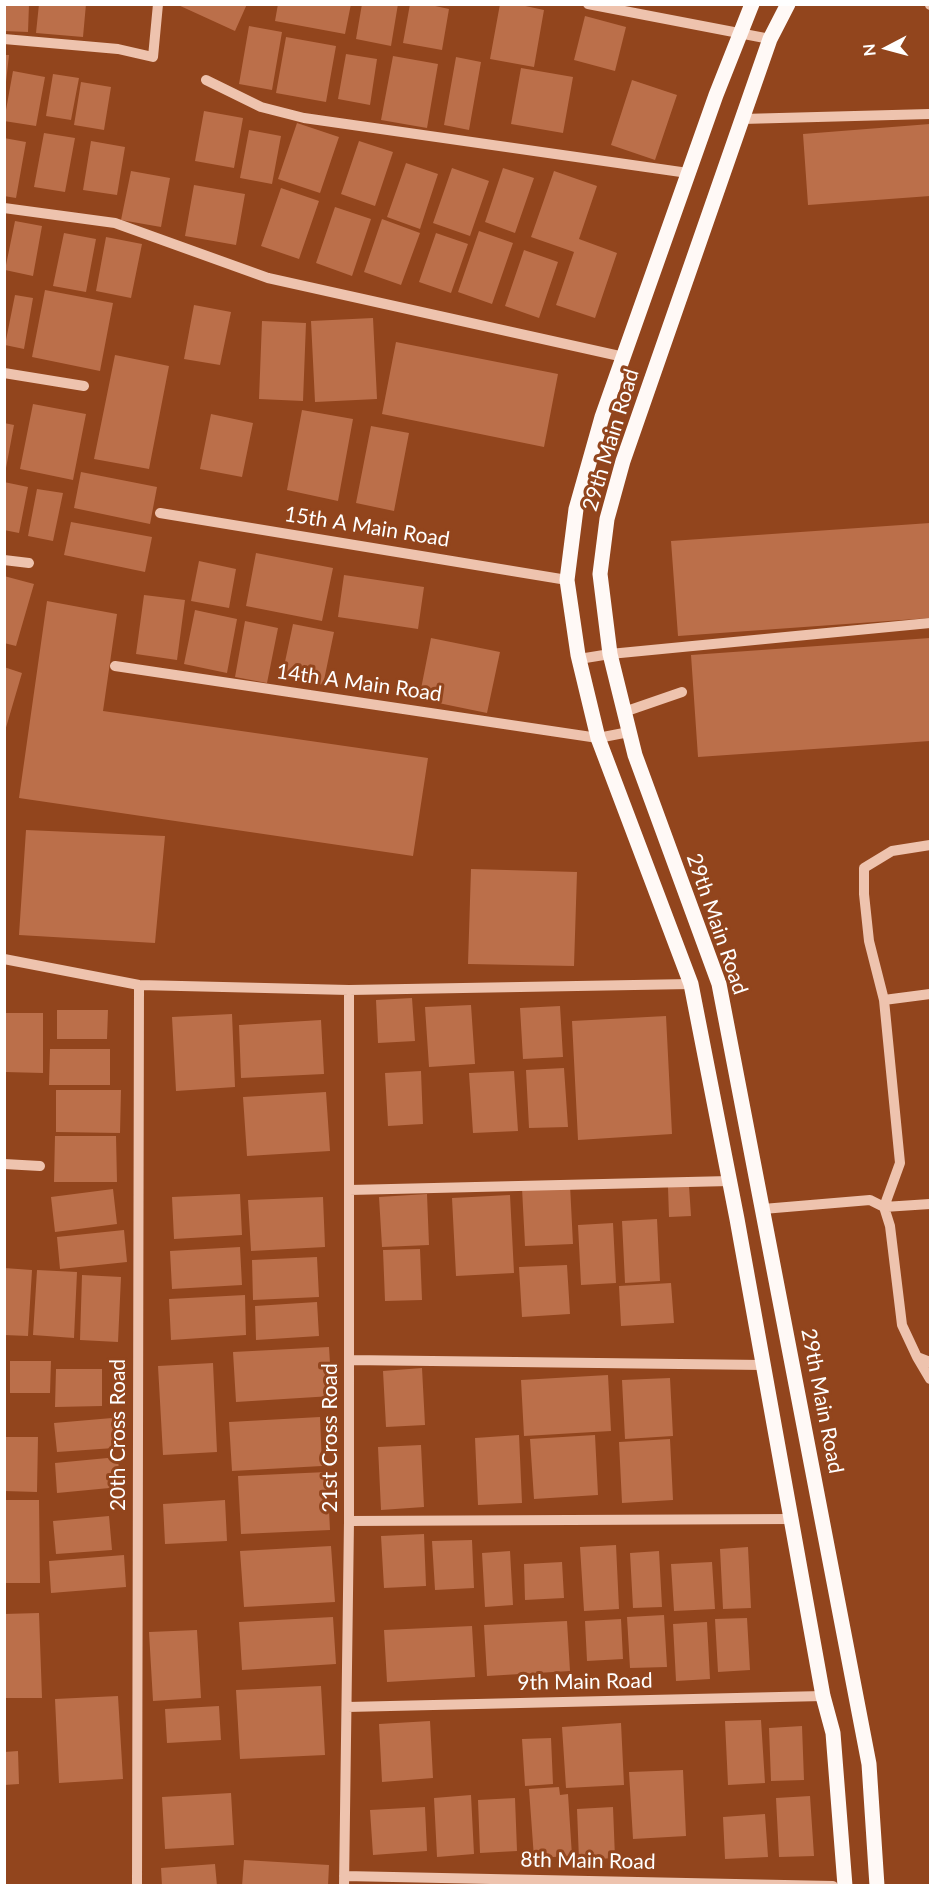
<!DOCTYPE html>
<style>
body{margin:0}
#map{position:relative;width:935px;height:1890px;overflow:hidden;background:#92451d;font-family:Lato,sans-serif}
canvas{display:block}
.frame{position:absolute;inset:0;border:6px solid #fff;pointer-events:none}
.north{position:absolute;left:857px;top:18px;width:60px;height:60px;-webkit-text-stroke:4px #92451d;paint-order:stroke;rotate:264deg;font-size:16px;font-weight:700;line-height:24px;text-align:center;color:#fff}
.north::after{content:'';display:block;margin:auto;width:21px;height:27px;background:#fff;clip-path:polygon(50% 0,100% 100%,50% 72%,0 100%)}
</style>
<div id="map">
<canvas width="935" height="1890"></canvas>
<div class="frame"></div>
<div class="north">N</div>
</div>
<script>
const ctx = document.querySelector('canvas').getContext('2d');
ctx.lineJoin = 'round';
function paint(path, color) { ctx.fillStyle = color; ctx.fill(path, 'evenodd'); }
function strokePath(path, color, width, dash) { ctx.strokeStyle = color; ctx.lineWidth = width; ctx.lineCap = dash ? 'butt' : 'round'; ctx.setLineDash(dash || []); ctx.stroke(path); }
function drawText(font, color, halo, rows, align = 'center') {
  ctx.font = font + ' Lato,sans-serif'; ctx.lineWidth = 6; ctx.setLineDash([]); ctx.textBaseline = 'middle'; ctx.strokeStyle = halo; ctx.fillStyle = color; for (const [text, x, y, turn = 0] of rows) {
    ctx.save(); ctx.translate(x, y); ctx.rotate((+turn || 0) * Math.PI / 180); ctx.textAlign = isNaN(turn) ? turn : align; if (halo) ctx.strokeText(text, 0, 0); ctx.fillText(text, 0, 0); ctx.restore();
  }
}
paint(new Path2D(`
 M4 4H29L28 32 4 31Z
 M39 4H86L83 37 36 33Z
 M176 4H247L235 31Z
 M278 4H351L345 34 275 21Z
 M362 4H398L391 46 356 39Z
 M410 4H426L449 9 442 50 403 43Z
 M500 4H516L544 10 534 67 490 59Z
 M585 16 626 27 615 71 574 60Z
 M249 26 282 32 272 90 239 84Z
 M286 37 336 46 326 102 276 93Z
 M346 54 377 59 370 105 338 99Z
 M4 55H9L6 82H4Z
 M393 56 438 64 427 128 381 120Z
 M456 57 481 62 469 130 444 125Z
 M521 68 573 77 563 133 511 124Z
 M13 71 45 77 36 126 4 121Z
 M53 74 79 78 71 120 46 116Z
 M632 80 677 95 655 160 611 145Z
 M81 82 111 87 104 130 74 125Z
 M204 111 243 118 234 168 195 161Z
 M297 123 339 137 320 193 278 179Z
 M930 124V196L808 205 803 134Z
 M249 130 281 136 272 184 240 178Z
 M44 133 75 138 65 192 34 187Z
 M4 138 26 142 16 198 4 196Z
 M91 141 125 147 117 195 83 190Z
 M359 141 393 152 375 206 341 194Z
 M406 163 438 174 420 229 387 217Z
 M452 168 489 181 470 236 433 223Z
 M503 168 534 178 515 233 485 222Z
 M131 171 170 178 161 227 121 220Z
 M554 171 597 186 579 239 617 253 595 318 556 305 574 252 531 237Z
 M194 185 245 194 236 245 185 236Z
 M281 188 319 201 299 259 261 246Z
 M335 207 371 219 352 276 316 263Z
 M382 219 420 233 401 285 364 272Z
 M15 221 42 226 33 276 5 270Z
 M479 231 513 243 492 304 458 292Z
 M64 233 96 239 86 292 53 286Z
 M436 233 468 244 451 293 419 282Z
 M106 237 142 244 131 298 96 291Z
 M524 250 558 262 539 318 505 306Z
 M45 290 113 303 100 371 32 357Z
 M15 295 33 298 24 349 5 345Z
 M194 305 231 312 220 365 184 359Z
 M373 318 377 399 315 402 311 321Z
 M262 321 306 323 303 401 259 399Z
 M396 342 558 374 544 447 382 414Z
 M115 355 169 366 149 469 94 459Z
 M33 404 86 414 73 480 20 469Z
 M302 410 353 419 338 501 287 490Z
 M211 414 253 423 242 477 200 469Z
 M4 423 14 425 6 468H4Z
 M371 426 409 433 394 511 356 503Z
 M81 472 157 487 150 524 74 508Z
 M4 482 28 487 19 533 4 530Z
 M37 489 63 493 53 541 28 536Z
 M71 522 152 537 145 572 64 555Z
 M930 523V618L678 636 671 541Z
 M256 553 333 568 322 621 246 606Z
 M199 561 236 569 229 608 191 601Z
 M344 575 424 587 418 629 338 617Z
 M4 576 34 584 16 646 4 643Z
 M144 595 185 600 177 660 136 654Z
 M47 601 117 614 103 711 428 758 413 856 19 798Z
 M195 610 237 619 227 673 184 664Z
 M245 621 278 628 267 683 235 677Z
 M293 624 334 632 323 685 282 676Z
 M431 638 500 652 487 713 419 699Z
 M930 638V741L698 757 691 655Z
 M4 667 22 673 5 731H4Z
 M26 830 165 836 155 943 19 935Z
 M471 869 577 872 574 966 468 964Z
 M412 998 415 1041 378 1043 376 1000Z
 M471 1005 475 1064 429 1067 425 1007Z
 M560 1006 563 1057 523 1059 520 1008Z
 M57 1010H108L107 1039H57Z
 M6 1013H43V1073L5 1072Z
 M232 1014 235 1087 176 1091 172 1017Z
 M666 1016 672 1134 578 1140 572 1021Z
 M321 1020 324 1074 241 1078 239 1025Z
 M50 1049H110V1085H49Z
 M564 1068 568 1127 529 1128 526 1070Z
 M421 1071 423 1124 388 1126 385 1073Z
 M514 1071 518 1131 473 1133 469 1073Z
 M56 1090H121L120 1133 56 1132Z
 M326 1092 330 1151 247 1156 243 1097Z
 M55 1136H116L117 1182H54Z
 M570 1185 573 1244 525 1246 522 1188Z
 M689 1186 691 1216 669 1217 668 1187Z
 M113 1189 117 1224 55 1232 51 1197Z
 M240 1194 242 1235 174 1239 172 1197Z
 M427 1194 429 1245 382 1247 379 1197Z
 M510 1195 514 1273 456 1276 452 1198Z
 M323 1197 325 1247 251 1251 248 1200Z
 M657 1219 660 1281 625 1283 622 1221Z
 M613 1223 616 1283 581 1285 578 1225Z
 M124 1230 127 1262 60 1269 57 1237Z
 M240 1247 242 1285 172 1289 170 1251Z
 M420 1249 422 1300 385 1301 383 1250Z
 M317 1257 319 1297 253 1300 252 1260Z
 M567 1265 570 1314 522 1317 519 1267Z
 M4 1268 32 1270 28 1336 4 1335Z
 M37 1270 77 1272 74 1338 33 1335Z
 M82 1275 121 1277 118 1342 80 1340Z
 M671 1283 674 1323 621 1326 619 1286Z
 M245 1295 246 1335 171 1340 169 1299Z
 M317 1302 319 1336 256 1340 255 1306Z
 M329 1347 332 1396 236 1402 233 1352Z
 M10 1361H51L50 1393H10Z
 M213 1363 217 1452 163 1455 158 1366Z
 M422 1368 425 1425 386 1427 383 1371Z
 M56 1369H102V1406L55 1407Z
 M608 1375 611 1431 524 1436 521 1380Z
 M670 1378 673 1436 625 1439 622 1380Z
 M320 1417 322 1466 232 1471 229 1422Z
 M112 1418 114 1448 57 1452 54 1423Z
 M519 1435 522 1503 478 1505 475 1438Z
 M595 1435 598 1495 534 1499 530 1439Z
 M4 1437H38L37 1492 4 1491Z
 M670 1439 673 1500 622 1503 619 1442Z
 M421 1445 424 1507 381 1510 378 1447Z
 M118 1457 120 1487 57 1493 55 1463Z
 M327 1472 330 1530 241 1534 238 1476Z
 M4 1500H39L40 1583H4Z
 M225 1500 227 1541 165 1544 163 1504Z
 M109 1516 112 1550 56 1554 53 1521Z
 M424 1534 426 1586 384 1588 381 1536Z
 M472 1540 474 1588 435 1590 432 1541Z
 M616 1545 619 1609 584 1611 580 1547Z
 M331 1546 335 1602 244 1607 240 1551Z
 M748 1547 751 1608 723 1609 720 1549Z
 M510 1551 513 1605 485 1607 482 1553Z
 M659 1551 662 1607 633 1608 630 1553Z
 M124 1555 126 1587 51 1593 49 1561Z
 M562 1562 564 1598 525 1600 524 1564Z
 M712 1562 715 1609 674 1611 671 1564Z
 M39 1613 42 1698H4V1614Z
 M664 1615 667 1667 630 1668 627 1617Z
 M333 1617 336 1664 242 1670 239 1622Z
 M747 1618 750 1670 718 1672 715 1619Z
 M621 1619 623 1659 587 1661 585 1621Z
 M567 1621 570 1671 487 1676 484 1625Z
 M707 1622 710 1679 676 1681 673 1624Z
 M472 1626 475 1677 387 1682 384 1630Z
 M197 1630 201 1698 153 1701 149 1632Z
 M321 1686 325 1755 240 1759 236 1690Z
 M118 1696 123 1779 59 1783 55 1699Z
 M219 1706 221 1740 167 1743 165 1709Z
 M761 1720 765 1783 728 1785 725 1721Z
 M430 1721 433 1778 382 1782 379 1724Z
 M621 1723 624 1785 566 1788 562 1727Z
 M802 1726 804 1780 771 1781 769 1728Z
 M551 1738 553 1784 525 1786 522 1739Z
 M18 1751 19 1784 4 1785V1752Z
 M683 1770 686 1836 633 1839 629 1772Z
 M559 1787 560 1795 568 1794 572 1856 534 1858 529 1789Z
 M231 1793 234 1845 165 1849 162 1797Z
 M471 1795 474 1854 437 1857 434 1798Z
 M810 1796 814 1856 779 1857 776 1798Z
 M515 1798 517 1851 480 1853 478 1800Z
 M425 1807 427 1851 373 1855 370 1810Z
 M613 1807 615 1858 579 1860 577 1809Z
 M765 1814 768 1857 725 1859 723 1817Z
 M244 1860 329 1865 328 1886H242Z
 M215 1864 217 1886H162L161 1868Z`), '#bb6f4a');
strokePath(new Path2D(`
 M588 4 770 39
 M930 4V5
 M4 39 118 49 153 57 158 4
 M206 80 261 107 304 118 688 173
 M742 119 930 114
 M4 208 115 223 268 278 624 357
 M4 373 84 386
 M160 513 567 580
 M4 560 29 563
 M579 659 610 654 930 623
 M115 666 598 738 629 732
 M624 712 682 692
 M930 845 892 851 864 868V894L869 941 884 1000 900 1163 884 1207 930 1204
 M4 959 139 985 349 990 691 984
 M884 1000 930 994
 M4 1164 40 1166
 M349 1190 730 1181
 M763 1209 870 1200 884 1207 890 1226 902 1325 917 1357 930 1362
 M917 1357 930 1379
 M349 1360 763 1365
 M349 1521 791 1519
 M347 1707 823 1696
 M344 1876 833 1886
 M137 1886 139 985
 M344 1886 349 1521V990`), '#eec3ae', 10);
strokePath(new Path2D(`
 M752 4 716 95 602 417 576 509 567 580 578 655 598 738 691 984 737 1219 823 1696 833 1733 845 1886
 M788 4 770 39 623 461 607 519 600 574 610 654 635 755 719 984 869 1764 877 1886`), '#fff9f6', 15);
drawText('21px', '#fff', '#92451d', [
 ["29th Main Road",611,440,-73],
 ["15th A Main Road",367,527,9],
 ["14th A Main Road",359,683,8],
 ["29th Main Road",717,924,71],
 ["29th Main Road",822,1401,79],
 ["20th Cross Road",118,1435,-90],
 ["21st Cross Road",330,1438,-90],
 ["9th Main Road",585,1682,-1],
 ["8th Main Road",588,1861,1]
]);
</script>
